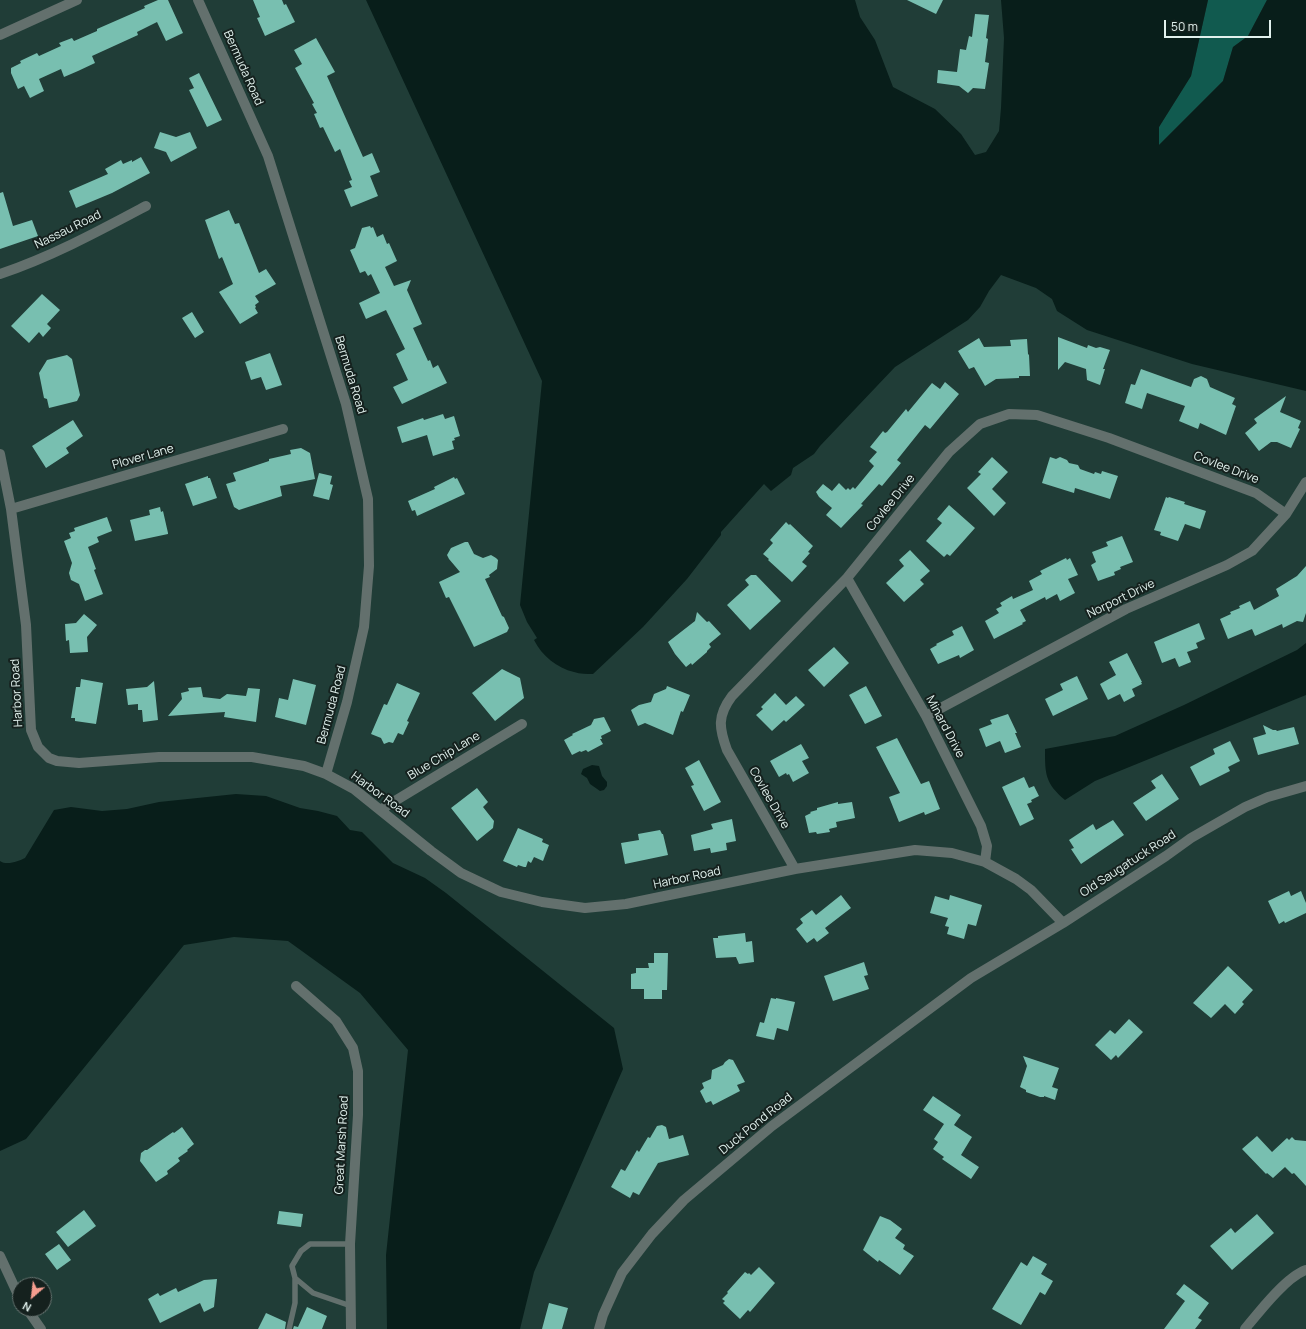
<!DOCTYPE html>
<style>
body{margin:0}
#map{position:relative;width:1306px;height:1329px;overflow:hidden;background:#203d37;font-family:Manrope,sans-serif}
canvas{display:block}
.north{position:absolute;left:12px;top:1277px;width:40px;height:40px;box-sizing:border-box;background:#15211e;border:1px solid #677471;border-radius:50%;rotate:208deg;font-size:11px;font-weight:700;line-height:16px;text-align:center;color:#e1f1ed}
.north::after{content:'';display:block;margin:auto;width:14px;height:18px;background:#f59d8f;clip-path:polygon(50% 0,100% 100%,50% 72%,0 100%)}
.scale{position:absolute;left:1164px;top:20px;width:107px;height:18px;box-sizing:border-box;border:2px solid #e1f1ed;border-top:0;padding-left:5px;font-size:12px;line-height:14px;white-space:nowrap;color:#e1f1ed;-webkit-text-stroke:3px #15211e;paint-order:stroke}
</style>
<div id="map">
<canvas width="1306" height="1329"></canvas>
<div class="north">N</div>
<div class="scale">50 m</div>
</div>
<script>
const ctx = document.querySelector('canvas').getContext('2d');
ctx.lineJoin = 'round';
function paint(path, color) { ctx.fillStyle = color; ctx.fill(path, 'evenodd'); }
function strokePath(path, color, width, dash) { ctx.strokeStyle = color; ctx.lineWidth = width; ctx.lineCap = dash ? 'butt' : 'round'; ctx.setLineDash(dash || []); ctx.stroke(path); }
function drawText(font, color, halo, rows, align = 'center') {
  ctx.font = font + ' Manrope,sans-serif'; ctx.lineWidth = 4; ctx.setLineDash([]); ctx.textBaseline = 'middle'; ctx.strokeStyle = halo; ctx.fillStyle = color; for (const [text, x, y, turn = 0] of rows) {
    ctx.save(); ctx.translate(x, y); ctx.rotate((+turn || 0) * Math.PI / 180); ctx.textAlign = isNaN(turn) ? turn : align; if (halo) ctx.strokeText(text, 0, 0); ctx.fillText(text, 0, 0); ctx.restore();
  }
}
paint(new Path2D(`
 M1208 0H1267L1248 36 1233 47 1223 81 1158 146 1159 127 1191 76Z`), '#115a4f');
paint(new Path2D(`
 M366 0H855L860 17 875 40 893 87 935 109 961 134 975 155 986 152 999 131 1001 108 1004 38 1001 0H1208L1191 76 1159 127V145L1223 81 1233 47 1248 36 1267 0H1306V391L1192 364 1087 330 1057 311 1052 299 1036 288 1001 275 989 291 980 307 968 320 895 367 820 446 814 454 793 468 791 475 771 491 764 484 721 532V535L687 579 643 627 593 674C587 674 580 674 574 672 557 668 542 656 534 640L537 638 527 622 520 605 542 381Z
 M1306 643V695L1095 781 1065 800C1045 783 1045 774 1045 749L1115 736 1184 705 1297 650Z
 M592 765 599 766 602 776 607 782V786L604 790 600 791 590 784 587 778 581 774 583 769Z
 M236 794 266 796 300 808 318 811 337 816 350 830 362 832 393 863 425 878 446 893 614 1028 623 1069 534 1272 520 1329H387L386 1255 408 1050 360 993 288 941 234 937 184 945 26 1139 0 1151V861C7 866 19 861 25 858L54 810 71 807 102 811 127 809 159 802Z`), '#081e1a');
paint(new Path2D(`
 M158 0H168L183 33 166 41 157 22 137 32 138 35 92 56 95 63 78 71 64 77 61 69 39 79 44 91 30 98 24 86 18 89 11 73V68L21 63 20 61 37 53 39 56 61 46 59 43 72 38 74 41 97 31V29L145 8 144 6Z
 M253 0H282L284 5 286 4 295 22 265 36 257 18 260 17Z
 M907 0H943L936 14Z
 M975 14 989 15 986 38 988 39 985 62 989 63 985 89 973 88 968 93 959 86 937 83 938 70 957 72 960 49 966 50 969 36 972 37Z
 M316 38 335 72 327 76 363 157 372 153 380 172 370 176 378 196 351 207 344 190 352 187 349 181 352 180 340 149 335 152 323 127 320 128 314 114 317 113 312 104 314 103 295 68 302 64 294 50Z
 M199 73 222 120 207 127 189 90 194 88 189 78Z
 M160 132 176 137 190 132 197 148 171 162 166 152 154 148Z
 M141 157 150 173 112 193 76 208 69 191 108 174 105 169 121 160 123 164 132 160V162Z
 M3 192 13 226 32 220 38 236 0 249V193Z
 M229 210 235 224 239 223 259 273 266 269 276 284 255 296 259 302 255 305 256 307 255 308 258 313 240 324 219 292 233 284 222 257 219 259 205 220Z
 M370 226 371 228 373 227 377 237 383 234 387 244 389 243 397 261 385 267 394 286 411 280 407 290 422 324 413 328 428 361 430 360 433 368 438 365 447 383 402 404 393 387 408 380 396 354 405 349 386 310 366 319 359 303 380 293 371 274 368 276 365 271 360 273 350 250 355 248 362 228Z
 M42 294 60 310 47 324 51 328 43 337 39 332 29 343 11 326Z
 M192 312 204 332 195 338 182 318Z
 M1058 337 1087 348 1088 345 1096 348 1100 347 1110 350 1103 369H1105L1100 385 1087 380 1086 369 1065 362 1058 370Z
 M979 338 984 347 1011 346 1010 340 1027 339 1028 354 1029 355 1030 376H1019V378L996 379 985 386 974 367 969 369 958 351Z
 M270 353 282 385 266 390 261 377 251 380 245 362Z
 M67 355 72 359 80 395 77 401 49 408 47 399 44 398 39 373 47 360Z
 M1141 369 1191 387 1194 379 1201 376 1207 379 1210 387 1235 398 1232 404 1236 406 1226 435 1200 423 1198 429 1179 421 1185 406 1147 393 1142 409 1125 403 1131 384 1135 385Z
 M945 382 959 394 930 429 925 425 897 460 901 463 882 486 879 484 861 504 863 505 841 528 826 515 832 508 819 497 816 492 823 484 832 491 839 483 846 490 848 488 850 490 853 487 855 489 874 466 869 461 877 452 870 447 883 431 885 433 887 432 906 409 908 412 932 383 940 389Z
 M1286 396 1280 412 1301 421 1298 428 1300 429 1291 448 1277 442H1271L1259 451 1245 433 1257 423 1254 419Z
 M443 414 445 419 454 416 460 436 454 438 455 440 452 441 454 449 433 456 427 435 402 443 397 427 423 418 424 420Z
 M73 420 83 436 66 448 69 453 46 468 32 446Z
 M301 448 310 453 315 479 280 486 282 496 239 510 234 507 226 484 236 481 233 473 269 461V459L291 454 290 450Z
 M992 457 1008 472 992 489 1006 503 994 516 967 488 981 474 978 472Z
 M1050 457 1056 459 1060 457 1067 460 1069 463 1078 465 1080 469 1094 474 1095 472 1101 474 1102 471 1118 476 1110 499 1075 488 1074 493 1042 483Z
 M319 473 332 476 330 484 333 485 329 500 313 496Z
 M208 476V478H210L217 498 193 506 185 484Z
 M454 477 455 479 457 478 465 494 417 516 415 510 412 511 408 501 435 489 434 487Z
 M1166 497 1168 498 1169 497 1185 502 1184 504 1206 511 1200 529 1185 524 1178 541 1160 535 1161 532 1154 530Z
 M949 505 975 528 950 556 947 554 944 557 926 541 942 523 937 519Z
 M160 507 161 512 163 511 168 533V534L135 541 130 520 150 515 149 510Z
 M107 517 112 531 97 537 99 542 88 547 96 569 94 570 103 594 85 601 79 584 71 580 69 573 72 563 64 541 71 538 69 533 75 531 74 528Z
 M786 522 789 525 790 524 813 546 808 552 810 553 802 562 807 566 792 582 768 560 769 559 763 554 773 543 770 540Z
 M1122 536 1133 562 1120 567 1121 569 1114 572 1115 575 1098 581 1091 565 1096 562 1092 552 1108 546 1106 542Z
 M465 542H468L474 554 483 558 491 555 496 558 498 560 497 569 489 575 490 577 485 579 502 616 504 617 509 628 507 632 474 647 449 597 446 598 439 582 460 572 449 559 447 555 451 548Z
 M910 550 930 571 920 580 924 584 904 602 886 583 904 566 899 560Z
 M1066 558 1067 560 1070 558 1078 575 1068 579 1075 593 1060 601 1057 594 1046 600 1045 597 1020 610 1026 621 1022 623 1023 624 994 639 985 621 999 613 996 609 1002 606 1000 603 1012 596 1013 599 1033 590 1029 581 1042 574 1040 571Z
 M1306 566V613L1303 622 1297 621 1283 628 1282 624 1255 636 1252 629 1228 639 1220 619 1231 614 1230 612 1240 608 1239 606 1250 601 1254 610 1279 596 1276 589 1297 576Z
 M751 575H756L781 601 750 630 727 605 749 585 745 580Z
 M697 612 707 622 709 621 721 634 709 644 711 647 707 651V652L692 665 691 663 686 667 675 654 668 642 695 621Z
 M84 614 97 625 87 637 88 652 70 653 69 640 66 641 65 624 76 623Z
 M1199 623 1205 639 1196 643 1198 648 1187 652 1191 662 1179 667 1175 658 1162 663 1154 642Z
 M962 626 974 650 960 658 959 655 938 664 930 649 937 645 936 644 954 635 952 631Z
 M834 647 849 663 824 687 808 670Z
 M1127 653 1142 682H1141L1142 684 1132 689 1135 696 1124 702 1120 694 1108 700 1100 684 1116 675 1109 662Z
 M502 669 520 678 524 698 495 721 472 693Z
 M1077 676 1088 699 1053 716 1045 699 1063 690 1060 684Z
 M81 679 103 683 96 724 75 721V718H71L76 687H80Z
 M293 679 316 685 306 725 275 717 279 698 288 700Z
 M154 681 158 720 143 722 142 710H138V704L128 705 126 689 147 687Z
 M397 683 420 693 407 721 409 722 403 735 398 733 393 743 389 742 384 744 381 738 371 734 384 704 387 705Z
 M667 686 690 695 683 712 681 711 673 735 645 723 638 726 631 710 639 705 651 702 654 694 666 689Z
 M866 686 882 716 865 724 849 695Z
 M201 687 203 697 220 699 227 694 246 696 248 688 260 689 256 722 224 717 225 712 168 716 182 699 181 693 189 691 188 688Z
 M775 693 786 705 796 696 805 705 786 722 784 720 772 731 756 715 763 709 761 707Z
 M1008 714 1017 733H1015L1021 747 1005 753 1000 741 986 747 979 729 992 724 990 720Z
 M604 717 611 731 601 736 602 739H600L603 744 588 752 586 750 581 752 580 751 572 755 564 740 573 735 572 734 591 725 594 719Z
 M1263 725 1273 730H1276L1277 731 1294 727 1299 744 1258 755 1253 738 1266 734Z
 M897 738 921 784 929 781 940 809 925 815 924 812 899 822 889 797 900 793 876 747Z
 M1230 741 1240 761 1228 767 1230 771 1200 786 1190 767 1215 754 1213 749Z
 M801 744 809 758 802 761 809 773 793 782 789 774 787 775 786 773 779 777 770 761Z
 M699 760 721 802 704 811 691 786 694 785 685 768Z
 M1162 774 1179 799 1146 821 1133 803 1156 788 1151 781Z
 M1024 777 1029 788 1034 786 1039 796 1031 800 1032 802 1027 804 1034 819 1020 826 1002 787Z
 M477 788 488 802 483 807 494 821 493 828 477 841 451 808Z
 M838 802V804L852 802 855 818 836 822 837 827 829 829 830 832 817 834 816 832 809 833 805 816 811 813 810 812 817 810V808Z
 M732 819 736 841 726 843 727 850 711 853 710 848 694 851 691 835 713 829 711 824Z
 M1113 820 1124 835 1081 864 1071 849 1074 848 1069 840 1093 824 1096 830Z
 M518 828 543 839 542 842 549 845 543 861 534 857 531 863 528 861 526 867H524L518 865 517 867 503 861Z
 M660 830 662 834H663L668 855 625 864 621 843 639 840 638 834Z
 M1289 891 1291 896 1301 891 1306 903V913L1285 923 1284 921 1279 924 1268 901Z
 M841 895 851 908 825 928 829 933 817 942 814 938 807 943 796 929 803 923 800 919 812 910 816 915Z
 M950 895 982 905 976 926 968 924 964 939 947 934 949 927 945 926 948 918 930 913 935 896 949 900Z
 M745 933 746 942 752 941 754 962 739 964 736 957 716 958 713 938H718V936Z
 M654 953H668L667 990H662V999H644V989H631V974L636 973V968H649L648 963H654Z
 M864 962 868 975 864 976 869 989 833 1001 824 976Z
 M1228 966 1253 990 1242 1002 1244 1004 1235 1014 1225 1004 1211 1018 1193 1003Z
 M771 998 776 999V998L795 1002 788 1031 777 1028 774 1040 756 1036 760 1022 764 1023Z
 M1129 1019 1143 1032 1118 1058 1116 1055 1111 1060 1095 1045 1110 1030 1115 1034Z
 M1023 1056 1059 1068 1052 1087 1058 1089 1055 1100 1044 1096V1097H1040L1026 1092V1090L1020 1087 1027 1066Z
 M729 1059 733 1060 745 1082 737 1085 740 1091 713 1105 711 1101 706 1103 700 1091 704 1088 702 1083 711 1079 712 1070 723 1065 725 1062Z
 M933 1096 961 1115 954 1125 972 1137 961 1155 979 1167 971 1179 942 1159 944 1157 933 1149 938 1142 934 1139 944 1124 923 1110Z
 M662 1125 666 1127 669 1139 683 1135 689 1155 658 1163 639 1195 633 1192 630 1198 611 1187 621 1169 625 1171 637 1150 639 1152 648 1137 650 1138 657 1126Z
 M182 1127 194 1144 187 1150 188 1151 178 1158 180 1161 167 1171 168 1174 156 1182 140 1161 141 1153 145 1150H147L173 1132 174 1133Z
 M1257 1136 1272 1152 1287 1138 1289 1140 1292 1137 1295 1140 1306 1141V1186L1294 1173 1292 1174 1285 1167 1273 1178 1267 1173 1266 1174 1242 1149Z
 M84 1210 96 1226 68 1247 56 1232Z
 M279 1211 303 1214 301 1227 277 1224Z
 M1257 1214 1274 1233 1232 1270 1210 1246 1231 1228 1235 1233Z
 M880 1216 890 1220 902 1229 895 1238 905 1245 903 1249 914 1256 900 1275 879 1260 878 1262 863 1250Z
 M59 1244 71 1260 57 1270 45 1254Z
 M1033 1256 1047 1264 1041 1274 1053 1281 1045 1295 1040 1292 1021 1325 992 1309 1021 1262 1027 1266Z
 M759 1267 775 1283 750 1312 748 1310 740 1319 723 1303 725 1301 722 1299 728 1293 727 1292 745 1272 748 1274 749 1273 751 1275Z
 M217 1279 214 1307 204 1312 200 1303 160 1323 148 1299 158 1293 160 1296 176 1288 178 1292 204 1280Z
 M1184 1284 1209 1303 1198 1318 1202 1320 1195 1329H1164L1185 1301 1176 1294Z
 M549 1303 568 1308 562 1329H542Z
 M307 1307 327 1316 322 1329H293L294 1326 298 1327Z
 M266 1313 286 1322 285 1329H258Z`), '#78bfb0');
strokePath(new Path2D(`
 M350 1244H310L301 1251 292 1266 295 1278 313 1293 351 1306
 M289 1329 295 1303V1278`), '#63706d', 5.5);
strokePath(new Path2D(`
 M198 0 268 156 346 404 368 499 369 566 364 627 347 702 326 774
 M0 35 77 0
 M0 274C51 257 99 231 146 206
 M0 454 11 509 26 625 31 730 38 747 49 758 57 761 79 763 159 757H252L304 766 326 774 354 789 431 851 461 873 501 892 542 902 585 908 626 904 795 869 915 850 952 853 985 862
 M11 509 283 429
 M847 578 926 716 981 826 987 846 985 862 1016 879 1031 890 1063 923
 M926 716 1126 609 1227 565 1252 551 1286 514 1306 482
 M380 810 522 724
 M795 869 727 750C719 728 717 716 732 696L847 578 949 452 980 424 1009 414 1037 415 1109 438 1256 493 1286 514
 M296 986 336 1021 353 1048 358 1071V1115L350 1244 351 1329
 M0 1256 20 1299
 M27 1309 41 1329
 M599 1329 603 1315 622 1273 652 1234 684 1200 772 1126 971 978 1063 923 1166 856 1191 838 1245 807 1268 797 1306 786
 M1245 1329C1259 1312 1286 1277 1306 1270`), '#63706d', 10);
drawText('12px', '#e1f1ed', '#15211e', [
 ["Bermuda Road",243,68,66],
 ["Nassau Road",68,230,-26],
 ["Bermuda Road",350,375,73],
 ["Plover Lane",143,457,-16],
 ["Covlee Drive",1226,468,21],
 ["Covlee Drive",891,503,-51],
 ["Norport Drive",1121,599,-26],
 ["Harbor Road",17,693,-93],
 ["Bermuda Road",332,705,-75],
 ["Minard Drive",945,727,62],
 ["Blue Chip Lane",444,756,-31],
 ["Harbor Road",380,795,36],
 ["Covlee Drive",769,798,60],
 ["Old Saugatuck Road",1128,864,-33],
 ["Harbor Road",687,878,-12],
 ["Duck Pond Road",756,1124,-39],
 ["Great Marsh Road",342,1145,-87]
]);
</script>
